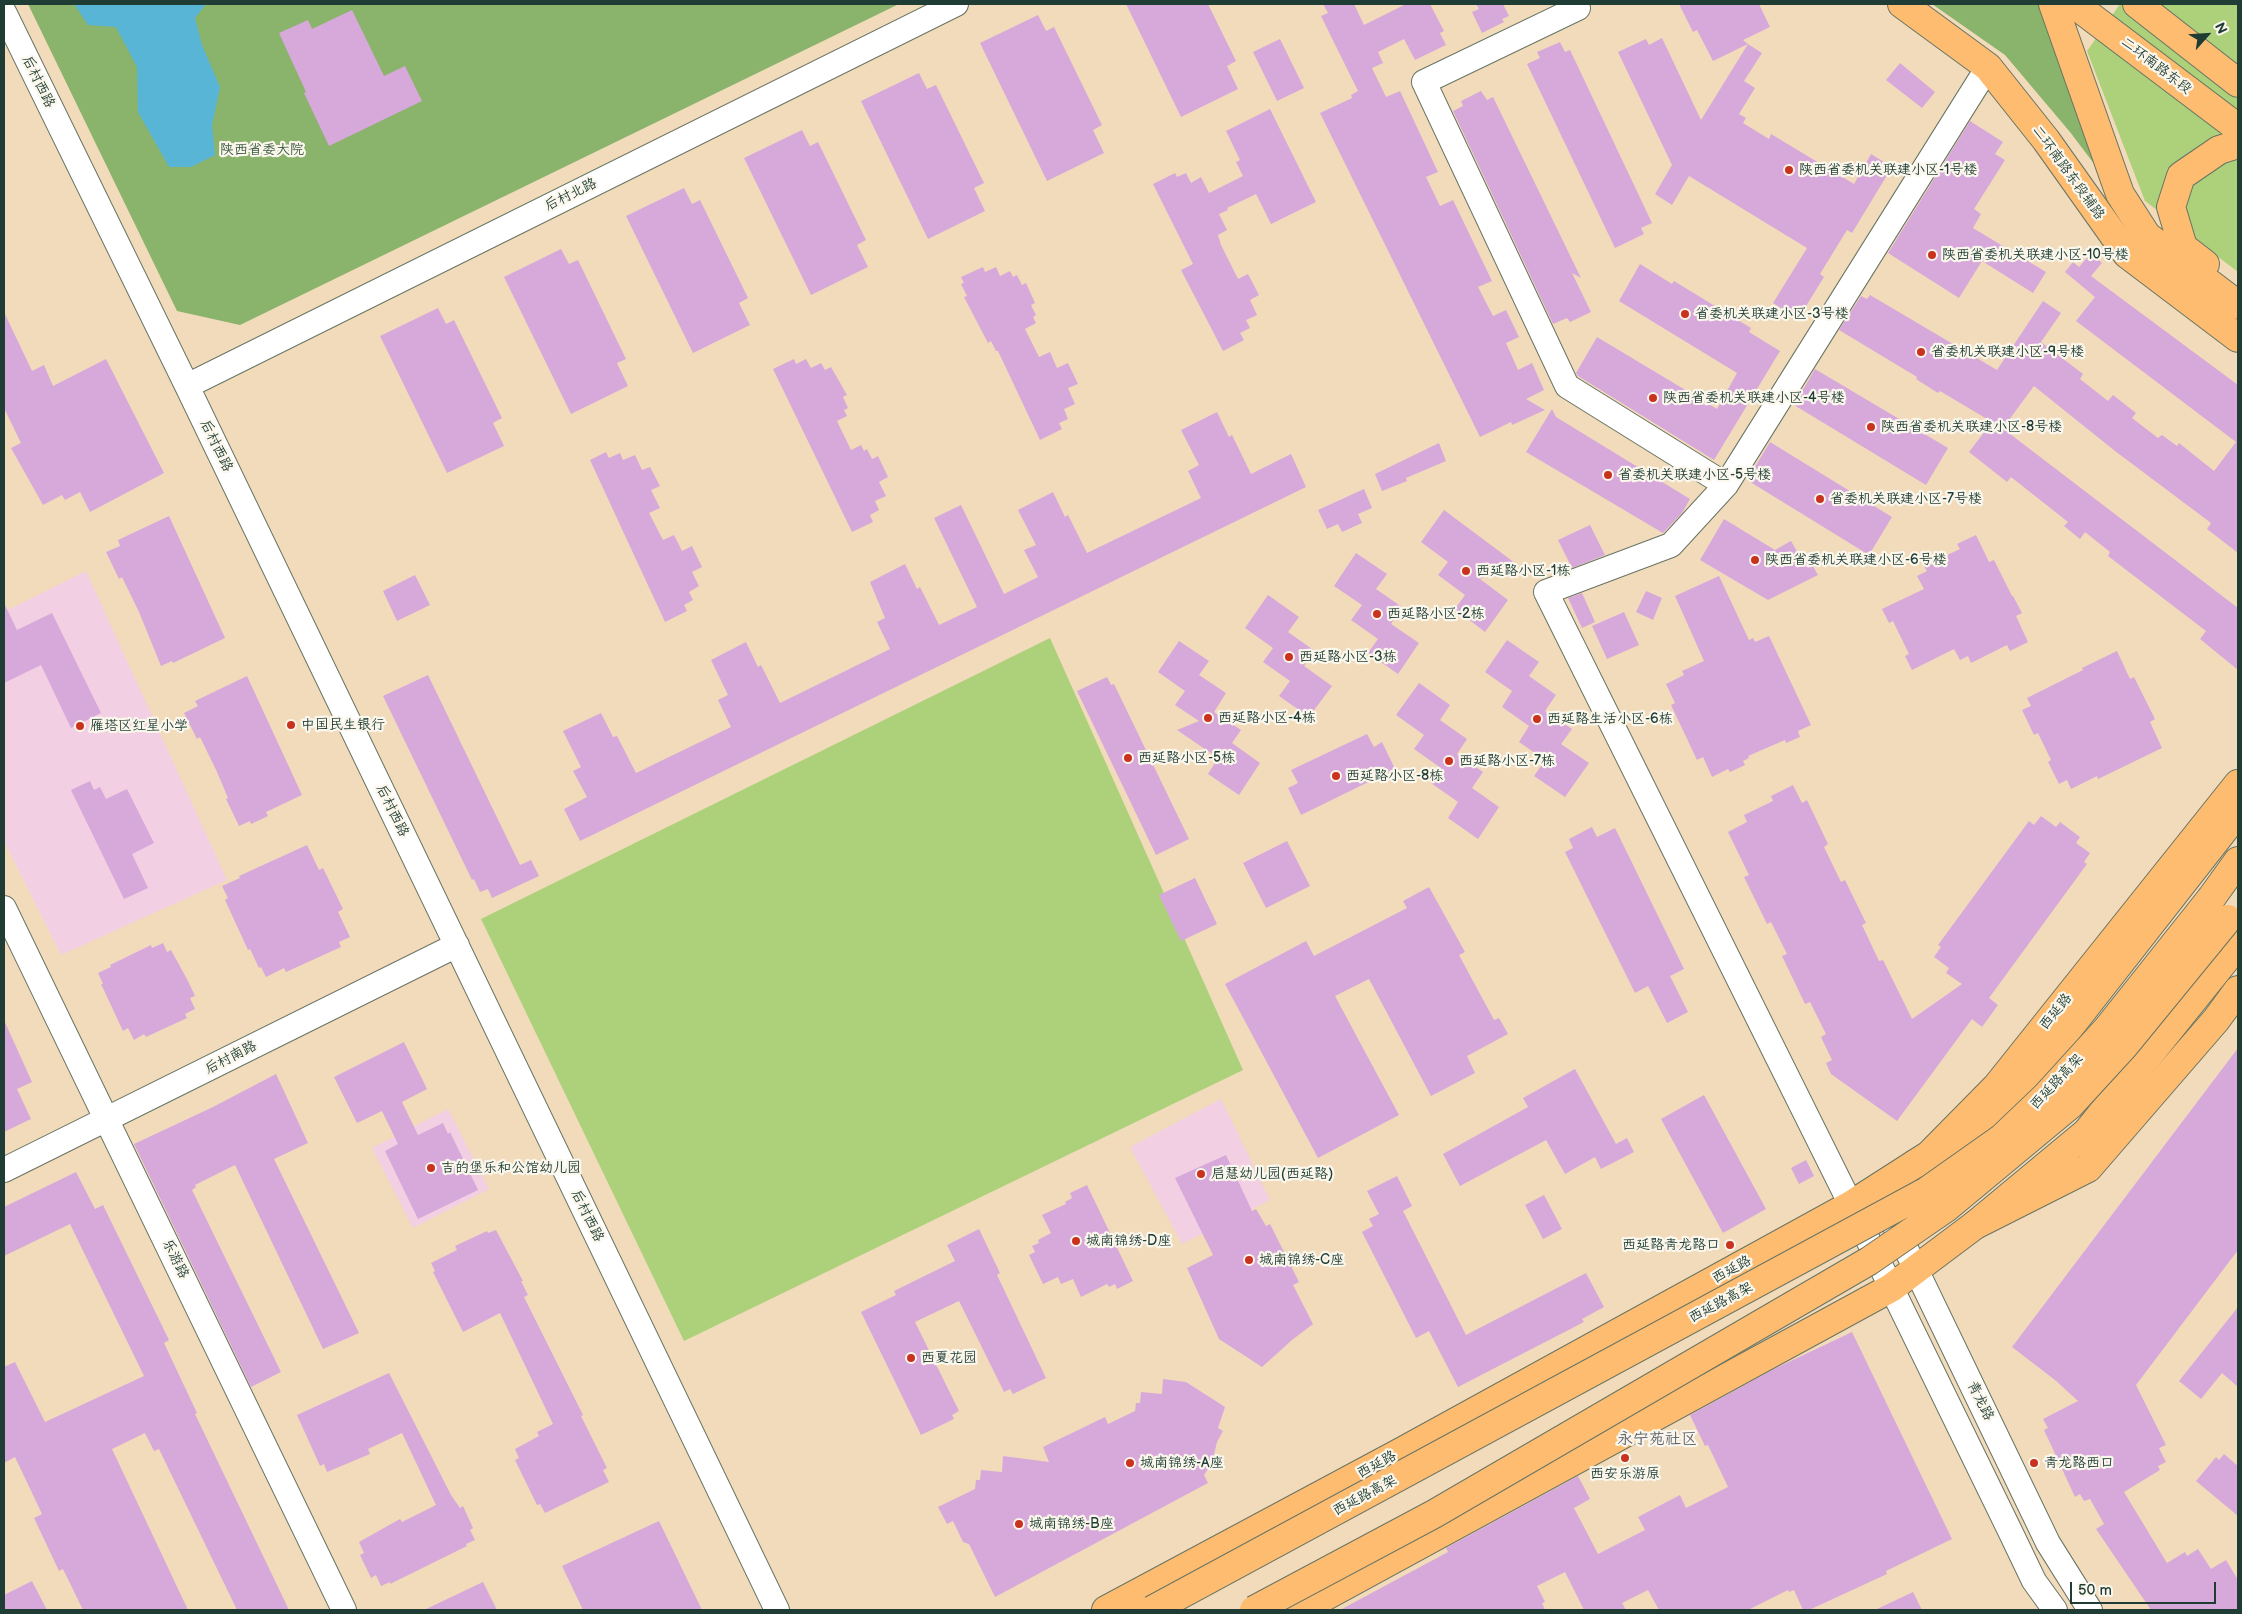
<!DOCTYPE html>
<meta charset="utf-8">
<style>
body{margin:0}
#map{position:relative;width:2242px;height:1614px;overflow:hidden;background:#f1dbbb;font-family:"Balsamiq Sans",sans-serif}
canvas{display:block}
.frame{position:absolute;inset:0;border:5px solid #1f3d34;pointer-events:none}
.north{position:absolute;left:2182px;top:10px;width:50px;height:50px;-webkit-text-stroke:4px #fbf7ec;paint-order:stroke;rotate:64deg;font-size:14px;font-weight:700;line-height:20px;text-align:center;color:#1f3d34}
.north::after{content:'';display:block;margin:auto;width:18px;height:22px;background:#1f3d34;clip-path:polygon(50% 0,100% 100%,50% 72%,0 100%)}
.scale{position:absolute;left:2070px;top:1582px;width:146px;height:22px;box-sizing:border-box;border:2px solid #1f3d34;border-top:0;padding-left:6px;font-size:15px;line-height:18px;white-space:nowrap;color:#1f3d34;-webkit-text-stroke:4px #fbf7ec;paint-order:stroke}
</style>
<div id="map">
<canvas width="2242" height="1614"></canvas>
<div class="frame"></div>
<div class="north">N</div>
<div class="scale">50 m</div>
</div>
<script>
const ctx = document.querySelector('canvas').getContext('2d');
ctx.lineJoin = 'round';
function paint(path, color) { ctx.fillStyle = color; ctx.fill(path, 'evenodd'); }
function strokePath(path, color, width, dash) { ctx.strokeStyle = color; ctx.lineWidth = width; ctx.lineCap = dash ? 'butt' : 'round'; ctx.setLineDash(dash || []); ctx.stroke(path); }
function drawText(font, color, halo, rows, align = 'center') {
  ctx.font = font + ' "Balsamiq Sans","LXGW WenKai TC",sans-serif'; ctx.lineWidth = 4.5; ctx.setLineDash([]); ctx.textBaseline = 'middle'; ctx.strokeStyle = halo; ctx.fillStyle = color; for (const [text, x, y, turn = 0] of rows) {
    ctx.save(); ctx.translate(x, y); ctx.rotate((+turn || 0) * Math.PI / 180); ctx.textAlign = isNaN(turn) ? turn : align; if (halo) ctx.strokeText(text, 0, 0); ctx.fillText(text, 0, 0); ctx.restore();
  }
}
paint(new Path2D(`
 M86 571 227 880 61 955 4 841V612Z
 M1221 1099 1270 1200 1182 1244 1130 1147Z
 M448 1109 489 1189 413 1228 372 1148Z`), '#f2cfe2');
paint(new Path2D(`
 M2120 4H2238V272L2145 201 2087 51Z
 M1050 638 1243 1070 684 1341 481 919Z`), '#add17b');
paint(new Path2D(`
 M28 4H899L240 325 177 311Z
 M1932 4H2037L2041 7 2101 173 2070 132 2005 55Z`), '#8ab36b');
paint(new Path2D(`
 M74 4H206L195 18 202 45 220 87 212 125 215 155 191 167H169L138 112 137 67 116 27 88 25Z`), '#58b5d6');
paint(new Path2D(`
 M1126 4H1208L1236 61 1227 66 1238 89 1181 117Z
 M1323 4H1354L1364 25 1406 4H1430L1444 31 1440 33 1446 45 1415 60 1404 39 1378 52 1383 63 1372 68 1386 97 1400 91 1438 172 1426 177 1440 206 1453 200 1492 281 1478 287 1493 316 1506 310 1519 337 1506 343 1518 370 1532 363 1544 390 1526 399 1545 410 1512 425 1511 422 1480 437 1320 113 1352 98 1351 95 1358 91 1321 16 1328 13Z
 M1476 4H1503L1509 16 1502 19 1504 22 1482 33 1472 12 1479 9Z
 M1679 4H1759L1770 27 1743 40 1748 44 1713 61 1697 30 1693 32Z
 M352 10 384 76 405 66 422 101 329 146 304 93 306 92 279 33 308 20 312 29Z
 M1038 15 1046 31 1054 27 1102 125 1093 130 1104 153 1047 181 980 43Z
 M1662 38 1701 120 1748 44 1762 53 1744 81 1755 88 1739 114 1746 118 1743 123 1769 139 1771 134 1854 184 1871 154 1892 167 1852 233 1847 230 1820 274 1824 277 1798 319 1773 303 1807 248 1689 176 1672 205 1655 194 1672 165 1618 52 1646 39 1649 45Z
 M1280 39 1304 88 1277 101 1253 52Z
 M1560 42 1565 52 1570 50 1652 223 1641 228 1644 234 1615 248 1527 64 1540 58 1537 52Z
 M1900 63 1935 92 1922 108 1886 80Z
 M919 73 927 89 936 85 984 183 974 188 985 211 928 239 861 101Z
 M1481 91 1487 100 1493 97 1581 278 1572 273 1591 312 1570 322 1567 318 1553 324 1453 111 1463 106 1461 101Z
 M1270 109 1316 202 1271 224 1256 194 1227 208 1228 210 1219 214 1227 230 1218 235 1221 245 1238 279 1248 274 1259 295 1250 300 1257 315 1246 320 1250 328 1240 333 1244 340 1223 351 1181 270 1193 264 1153 184 1175 173 1177 177 1186 173 1191 183 1201 177 1209 193 1243 176 1236 162 1240 160 1226 131Z
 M1970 121 2003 142 1995 154 2005 160 1974 209 1981 214 1973 228 2046 272 2033 293 1982 261 1959 298 1888 253Z
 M802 130 810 146 818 142 866 240 857 245 868 267 811 295 744 158Z
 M684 188 692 204 700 200 748 298 739 303 750 325 693 353 626 216Z
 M561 249 569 264 578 260 626 359 617 363 628 386 571 414 504 277Z
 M2091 253 2102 263 2091 276 2238 385V553L2207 529 2211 523 2115 451 2034 386 2003 428 1997 424 2238 608V670L2200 639 2206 631 2108 556 2110 552 2085 532 2080 539 2064 526 2068 522 2011 477 2007 482 1969 452 1992 422 1940 391 1938 393 1916 379 1917 377 1839 330 1861 296 1867 299 1870 295 1997 370 2043 301 2061 313 2041 342 2083 374 2080 379 2108 401 2113 395 2136 413 2132 418 2158 438 2162 435 2177 446 2179 443 2214 471 2236 442 2076 321 2095 297 2065 272 2073 262 2079 267Z
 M1640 264 1672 284 1674 281 1751 328 1749 332 1780 351 1714 460 1578 376 1576 373 1597 337 1717 409 1737 373 1619 301Z
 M983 267 985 272 996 267 1000 276 1010 271 1013 277 1017 275 1022 285 1026 283 1035 303 1031 305 1036 315 1033 317 1036 323 1025 329 1039 357 1050 352 1057 368 1068 363 1078 384 1068 388 1075 404 1064 409 1068 419 1059 423 1062 429 1040 440 998 351H996L991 341 988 343 964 297 967 296 961 284 964 283 961 277Z
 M438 308 446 324 454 320 502 418 493 423 504 446 447 473 380 336Z
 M4 312 32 371 44 365 53 386 106 359 164 473 90 512 80 492 65 500 62 495 43 505 11 448 21 443 4 408Z
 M794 359 796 364 806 359 811 368 821 363 825 370 831 367 847 395 843 397 848 408 844 410 847 416 837 421 851 450 861 445 864 451 867 449 872 459 878 456 888 477 879 482 886 496 875 501 879 510 870 515 873 522 852 532 773 369Z
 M1815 369 1948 448 1926 485 1794 405Z
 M1552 409 1556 417 1690 499 1682 513 1663 533 1526 452Z
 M1217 412 1229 437 1232 435 1251 474 1291 454 1306 487 580 841 564 809 587 797 573 771 581 767 563 731 601 713 613 737 617 736 636 773 731 727 718 700 728 695 711 660 746 642 758 667 761 665 780 703 890 649 877 622 885 618 870 582 905 564 917 589 920 587 939 625 977 607 934 518 961 505 1004 594 1038 577 1024 550 1036 545 1018 510 1053 492 1065 517 1068 515 1087 553 1201 498 1188 471 1199 465 1181 430Z
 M1770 442 1892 517 1869 555 1747 480Z
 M1439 443 1446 461 1406 478 1407 481 1382 491 1375 474Z
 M606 452 609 458 620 453 623 460 635 455 642 470 650 467 660 486 651 490 660 508 649 513 663 540 674 535 682 551 692 546 702 567 692 572 699 586 689 592 693 600 684 605 687 611 665 622 590 460Z
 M1364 489 1372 508 1358 514 1362 523 1342 532 1338 524 1327 529 1318 510Z
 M1444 510 1515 563 1480 579 1508 600 1485 632 1455 609 1465 595 1438 575 1448 562 1421 542Z
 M169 516 225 638 173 663 172 661 161 666 139 612 122 577 119 579 106 552 120 546 118 540Z
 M1724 519 1775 550 1791 541 1798 553 1807 556 1818 575 1768 600 1700 560Z
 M1590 525 1605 555 1572 568 1558 540Z
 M1976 535 1989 562 1994 560 2012 596H2013L2022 613 2016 616 2028 642 2010 651 2007 645 1971 663 1968 656 1960 660 1954 649 1912 670 1905 656 1909 654 1893 621 1889 623 1882 609 1924 589 1917 576 1927 571 1924 566 1960 549 1957 544Z
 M1356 553 1387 574 1376 589 1402 607 1391 624 1419 643 1398 674 1368 653 1378 639 1351 620 1362 605 1334 586Z
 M415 575 430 605 397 621 383 591Z
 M1719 576 1749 640 1753 638 1755 642 1769 636 1811 725 1798 731 1800 737 1786 743 1785 740 1748 756 1749 758 1743 761 1745 765 1730 772 1728 769 1712 777 1703 757 1697 760 1671 705 1675 703 1666 684 1684 675 1682 671 1704 661 1675 596Z
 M1646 591 1662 598 1653 620 1636 612Z
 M1582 593 1595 622 1582 628 1568 598Z
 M1268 595 1299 617 1288 632 1315 651 1304 666 1332 686 1309 717 1279 696 1290 681 1263 662 1273 648 1245 628Z
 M4 603 17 630 52 613 101 713 71 728 41 665 4 683Z
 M1624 612 1639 645 1607 659 1592 626Z
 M1507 640 1539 662 1529 676 1556 695 1545 711 1572 729 1561 744 1589 763 1565 797 1534 776 1545 760 1519 742 1529 726 1502 707 1512 691 1485 672Z
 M1179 641 1209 661 1199 675 1226 693 1214 712 1241 730 1232 743 1260 763 1239 795 1208 774 1218 758 1177 730 1199 721 1175 705 1185 691 1158 672Z
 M2117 651 2130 679 2134 677 2155 719 2150 722 2162 748 2098 779 2097 776 2071 789 2067 780 2059 784 2048 762 2051 760 2038 733 2034 735 2022 710 2031 706 2027 698 2083 670 2082 668Z
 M428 675 520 865 531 860 539 876 492 898 488 889 480 892 474 879 472 880 383 696Z
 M247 676 302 795 266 812 268 816 251 824 250 821 239 826 226 799 228 798 217 772 200 737 197 739 184 713 198 706 195 701Z
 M1107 677 1111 685 1114 684 1189 839 1156 855 1077 691Z
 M1419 683 1450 705 1440 720 1467 739 1457 754 1483 772 1472 788 1499 807 1478 839 1448 818 1458 802 1431 783 1441 768 1414 749 1424 735 1396 715Z
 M1367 734 1374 747 1382 742 1395 769 1301 815 1288 788 1298 783 1291 770Z
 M90 781 94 790 100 787 106 799 127 789 154 843 132 854 148 888 124 899 71 790Z
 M1793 785 1802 803 1807 800 1828 844 1824 847 1841 882 1845 880 1866 923 1862 925 1879 961 1883 960 1912 1019 1962 984 1946 973 1949 968 1934 957 1941 947 1938 945 2029 821 2034 825 2041 816 2056 827 2060 822 2080 837 2076 843 2090 853 2084 862 2087 864 1989 998 1998 1005 1982 1027 1972 1019 1897 1121 1831 1074 1826 1063 1832 1060 1821 1037 1826 1034 1810 1002 1805 1004 1782 956 1787 954 1771 922 1767 924 1744 877 1749 875 1728 832 1747 822 1744 815 1773 801 1771 796Z
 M1592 827 1597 837 1615 828 1684 969 1670 976 1688 1012 1667 1023 1648 986 1635 993 1565 852 1573 848 1569 839Z
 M1287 841 1310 886 1266 908 1243 863Z
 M307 845 319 870 323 868 343 909 338 912 350 937 339 942 341 947 286 972 284 968 266 977 261 967 259 968 250 949 248 950 225 900 228 898 222 886 240 878 239 876Z
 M1195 878 1217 924 1181 941 1159 895Z
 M1429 887 1465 952 1459 955 1494 1020 1499 1018 1508 1034 1467 1056 1475 1073 1431 1096 1369 979 1335 996 1399 1115 1318 1158 1225 984 1306 941 1314 956 1407 908 1403 901Z
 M163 943 167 952 171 950 188 981 195 996 190 998 195 1009 185 1014 187 1018 146 1037 144 1034 134 1040 128 1028 123 1031 101 984H103L98 973 111 967 110 965 151 945 152 948Z
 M4 1020 32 1082 17 1089 31 1119 4 1132Z
 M404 1042 427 1089 402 1102 418 1135 443 1123 448 1134 450 1132 478 1190 418 1219 385 1151 398 1144 382 1111 357 1123 334 1077Z
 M2238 1048V1250L2136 1385 2166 1445 2159 1448 2166 1462 2158 1466 2160 1470 2124 1492 2167 1563 2185 1552 2187 1556 2198 1549 2211 1569 2226 1560 2238 1580V1610H2151L2096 1529 2104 1524 2090 1499 2084 1501 2080 1494 2075 1497 2044 1430 2048 1428 2043 1419 2078 1401 2055 1380 2012 1347Z
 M1575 1069 1616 1144 1627 1138 1634 1152 1601 1169 1595 1157 1565 1174 1546 1140 1460 1186 1443 1154 1528 1107 1523 1098Z
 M276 1074 308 1143 274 1159 359 1333 323 1349 235 1165 195 1185 196 1187 192 1190 281 1372 251 1387 134 1144 213 1107Z
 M1704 1095 1766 1209 1723 1233 1661 1119Z
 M1226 1155 1252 1211 1256 1209 1266 1226 1270 1224 1299 1282 1293 1285 1313 1324 1292 1340 1262 1367 1219 1339 1187 1268 1213 1255 1175 1178Z
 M1806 1160 1814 1176 1799 1184 1791 1168Z
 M76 1172 95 1209 103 1205 169 1340 164 1343 197 1413 195 1414 289 1610H237L159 1449 154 1451 145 1433 112 1449 188 1610H83L63 1569 59 1571 34 1518 42 1514 15 1457 4 1463V1367L15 1362 45 1422 144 1376 70 1224 4 1256V1207Z
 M1397 1176 1412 1206 1403 1211 1466 1335 1586 1273 1604 1307 1582 1319 1584 1322 1458 1387 1429 1331 1416 1338 1362 1232 1373 1226 1369 1219 1379 1214 1367 1191Z
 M1087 1185 1133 1281 1117 1289 1115 1284 1109 1287 1107 1284 1081 1297 1073 1279 1061 1284 1058 1277 1043 1284 1029 1255 1035 1252 1032 1246 1039 1243 1038 1240 1051 1233 1042 1215 1066 1204 1065 1202 1072 1198 1070 1193Z
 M1544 1195 1562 1229 1543 1239 1525 1205Z
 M979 1229 1000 1273 997 1275 1046 1378 1013 1394 1010 1389 1004 1392 959 1301 915 1322 959 1411 952 1415 954 1419 921 1435 861 1312 896 1295 894 1291 955 1261 947 1245Z
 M496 1230 523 1281H521L528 1295 524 1297 583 1415 581 1416 607 1468 603 1470 609 1482 545 1513 540 1504 537 1505 515 1460 519 1458 515 1449 539 1436 537 1432 553 1424 500 1313 463 1332 433 1272 435 1271 431 1263 457 1250 455 1246 487 1231 488 1233Z
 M2238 1307V1387L2222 1373 2201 1399 2179 1381Z
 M1852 1332 1952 1539 1886 1571 1887 1574 1809 1610H1803L1794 1590 1789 1592 1788 1590 1748 1610H1659L1648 1590 1622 1603 1626 1610H1584L1565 1572 1537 1586 1545 1602 1542 1603 1545 1610H1340L1448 1552 1446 1548 1578 1476 1590 1499 1574 1508 1598 1554 1645 1530 1638 1517 1680 1495 1686 1508 1728 1487 1708 1445 1705 1446 1690 1415 1774 1369Z
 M389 1373 451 1495 460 1508 463 1506 473 1528 470 1530 475 1540 466 1544 467 1546 390 1584V1582L381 1586 376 1575 371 1578 360 1555 364 1553 359 1542 400 1519 402 1522 436 1505 402 1433 368 1449 370 1454 327 1472 324 1464 320 1466 297 1415Z
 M1163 1379 1186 1382 1225 1407 1218 1428 1223 1431 1217 1442 1212 1463 1204 1475 1208 1483 995 1597 969 1544 963 1542 953 1521 947 1524 938 1507 975 1489 976 1480H980L981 1470 1002 1472 1003 1456 1049 1462 1043 1447 1105 1417 1108 1424 1135 1411 1136 1403H1140L1141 1392 1162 1394Z
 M2224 1454 2238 1466V1516L2196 1481 2216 1457 2219 1460Z
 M659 1521 702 1610H583L562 1566Z
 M32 1581 47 1610H4V1595Z
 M483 1582 497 1610H424Z
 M1913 1592 1922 1610H1875Z`), '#d7a9db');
const minor = new Path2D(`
 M1576 4 1578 8 1424 82 1567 386 1726 485
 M4 12 187 386 777 1610
 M1988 67 1726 485 1671 545 1546 592 1851 1205 2010 1531 2034 1581 2055 1610
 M187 386 956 4
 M4 908 344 1610
 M4 1170 457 945
 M1880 1195 2048 1543 2090 1610`);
const major = new Path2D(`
 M1902 4 1988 67 2046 140 2127 254 2238 338
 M1106 1610 1401 1452 1851 1205 1929 1155 1997 1086 2238 784
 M1300 1610 1891 1288 1975 1225 2088 1168 2216 1020 2238 990`);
const highway = new Path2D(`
 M2053 4 2120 194 2147 236 2238 305
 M2074 4 2238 128
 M2137 4 2238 83
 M2205 264 2183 247 2171 207 2181 176 2219 150 2238 144
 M2212 897 2238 861
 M1915 1164 1957 1145 2000 1108 2047 1056 2238 812
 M1975 1225 2087 1132 2238 944`);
strokePath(minor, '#687463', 26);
strokePath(major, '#687463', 30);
strokePath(highway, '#687463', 30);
strokePath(minor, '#fff', 24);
strokePath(major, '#fdbc70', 28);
strokePath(highway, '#fdbc70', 28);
const highwayBridge = new Path2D(`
 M1152 1610 1927 1191 2002 1138 2046 1096 2107 1029 2212 897
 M1254 1610 1434 1514 1869 1261 1946 1208 2070 1105 2125 1045 2228 919`);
strokePath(highwayBridge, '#687463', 30, []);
strokePath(highwayBridge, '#fdbc70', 28);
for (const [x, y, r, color] of [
 [1789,170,5,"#c8321e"],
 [1932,255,5,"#c8321e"],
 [1685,314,5,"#c8321e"],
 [1921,352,5,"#c8321e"],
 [1653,398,5,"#c8321e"],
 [1871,427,5,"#c8321e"],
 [1608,475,5,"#c8321e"],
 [1820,499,5,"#c8321e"],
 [1755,560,5,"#c8321e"],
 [1466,571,5,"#c8321e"],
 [1377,614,5,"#c8321e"],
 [1289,657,5,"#c8321e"],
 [1208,718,5,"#c8321e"],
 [1537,719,5,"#c8321e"],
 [291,725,5,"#c8321e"],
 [80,726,5,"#c8321e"],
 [1128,758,5,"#c8321e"],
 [1449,761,5,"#c8321e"],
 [1336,776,5,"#c8321e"],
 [431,1168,5,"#c8321e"],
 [1201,1174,5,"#c8321e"],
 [1076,1241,5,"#c8321e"],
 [1730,1245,5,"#c8321e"],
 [1249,1260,5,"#c8321e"],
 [911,1358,5,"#c8321e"],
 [1625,1458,5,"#c8321e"],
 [1130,1463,5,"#c8321e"],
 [2034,1463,5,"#c8321e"],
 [1019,1524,5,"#c8321e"]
]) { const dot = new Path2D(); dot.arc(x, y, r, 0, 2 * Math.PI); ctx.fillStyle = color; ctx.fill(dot); strokePath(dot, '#fbf7ec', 2); }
drawText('14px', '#1f3d34', '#fbf7ec', [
 ["二环南路东段",2156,66,37],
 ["后村西路",38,82,64],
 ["二环南路东段辅路",2068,173,54],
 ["后村北路",571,195,-26],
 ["后村西路",216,446,64],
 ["后村西路",392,811,64],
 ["西延路",2056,1012,-51],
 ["后村南路",231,1058,-27],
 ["西延路高架",2057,1082,-47],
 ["后村西路",587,1216,64],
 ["乐游路",175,1259,64],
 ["西延路",1732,1270,-29],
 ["西延路高架",1721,1303,-28],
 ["青龙路",1980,1401,64],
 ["西延路",1377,1465,-28],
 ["西延路高架",1365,1496,-28]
]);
drawText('14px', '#3b5b42', '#fbf7ec', [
 ["陕西省委大院",262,150]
]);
drawText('14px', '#1f3d34', '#fbf7ec', [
 ["陕西省委机关联建小区-1号楼",1799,170],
 ["陕西省委机关联建小区-10号楼",1942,255],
 ["省委机关联建小区-3号楼",1695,314],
 ["省委机关联建小区-9号楼",1931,352],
 ["陕西省委机关联建小区-4号楼",1663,398],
 ["陕西省委机关联建小区-8号楼",1881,427],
 ["省委机关联建小区-5号楼",1618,475],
 ["省委机关联建小区-7号楼",1830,499],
 ["陕西省委机关联建小区-6号楼",1765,560],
 ["西延路小区-1栋",1476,571],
 ["西延路小区-2栋",1387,614],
 ["西延路小区-3栋",1299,657],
 ["西延路小区-4栋",1218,718],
 ["西延路生活小区-6栋",1547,719],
 ["中国民生银行",301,725],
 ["雁塔区红星小学",90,726],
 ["西延路小区-5栋",1138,758],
 ["西延路小区-7栋",1459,761],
 ["西延路小区-8栋",1346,776],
 ["吉的堡乐和公馆幼儿园",441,1168],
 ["启慧幼儿园(西延路)",1211,1174],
 ["城南锦绣-D座",1086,1241],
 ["西延路青龙路口",1720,1245,"right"],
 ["城南锦绣-C座",1259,1260],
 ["西夏花园",921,1358],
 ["城南锦绣-A座",1140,1463],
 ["青龙路西口",2044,1463],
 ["西安乐游原",1625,1474,"center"],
 ["城南锦绣-B座",1029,1524]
], 'left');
drawText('16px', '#5f636e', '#fbf7ec', [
 ["永宁苑社区",1657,1440]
]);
</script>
